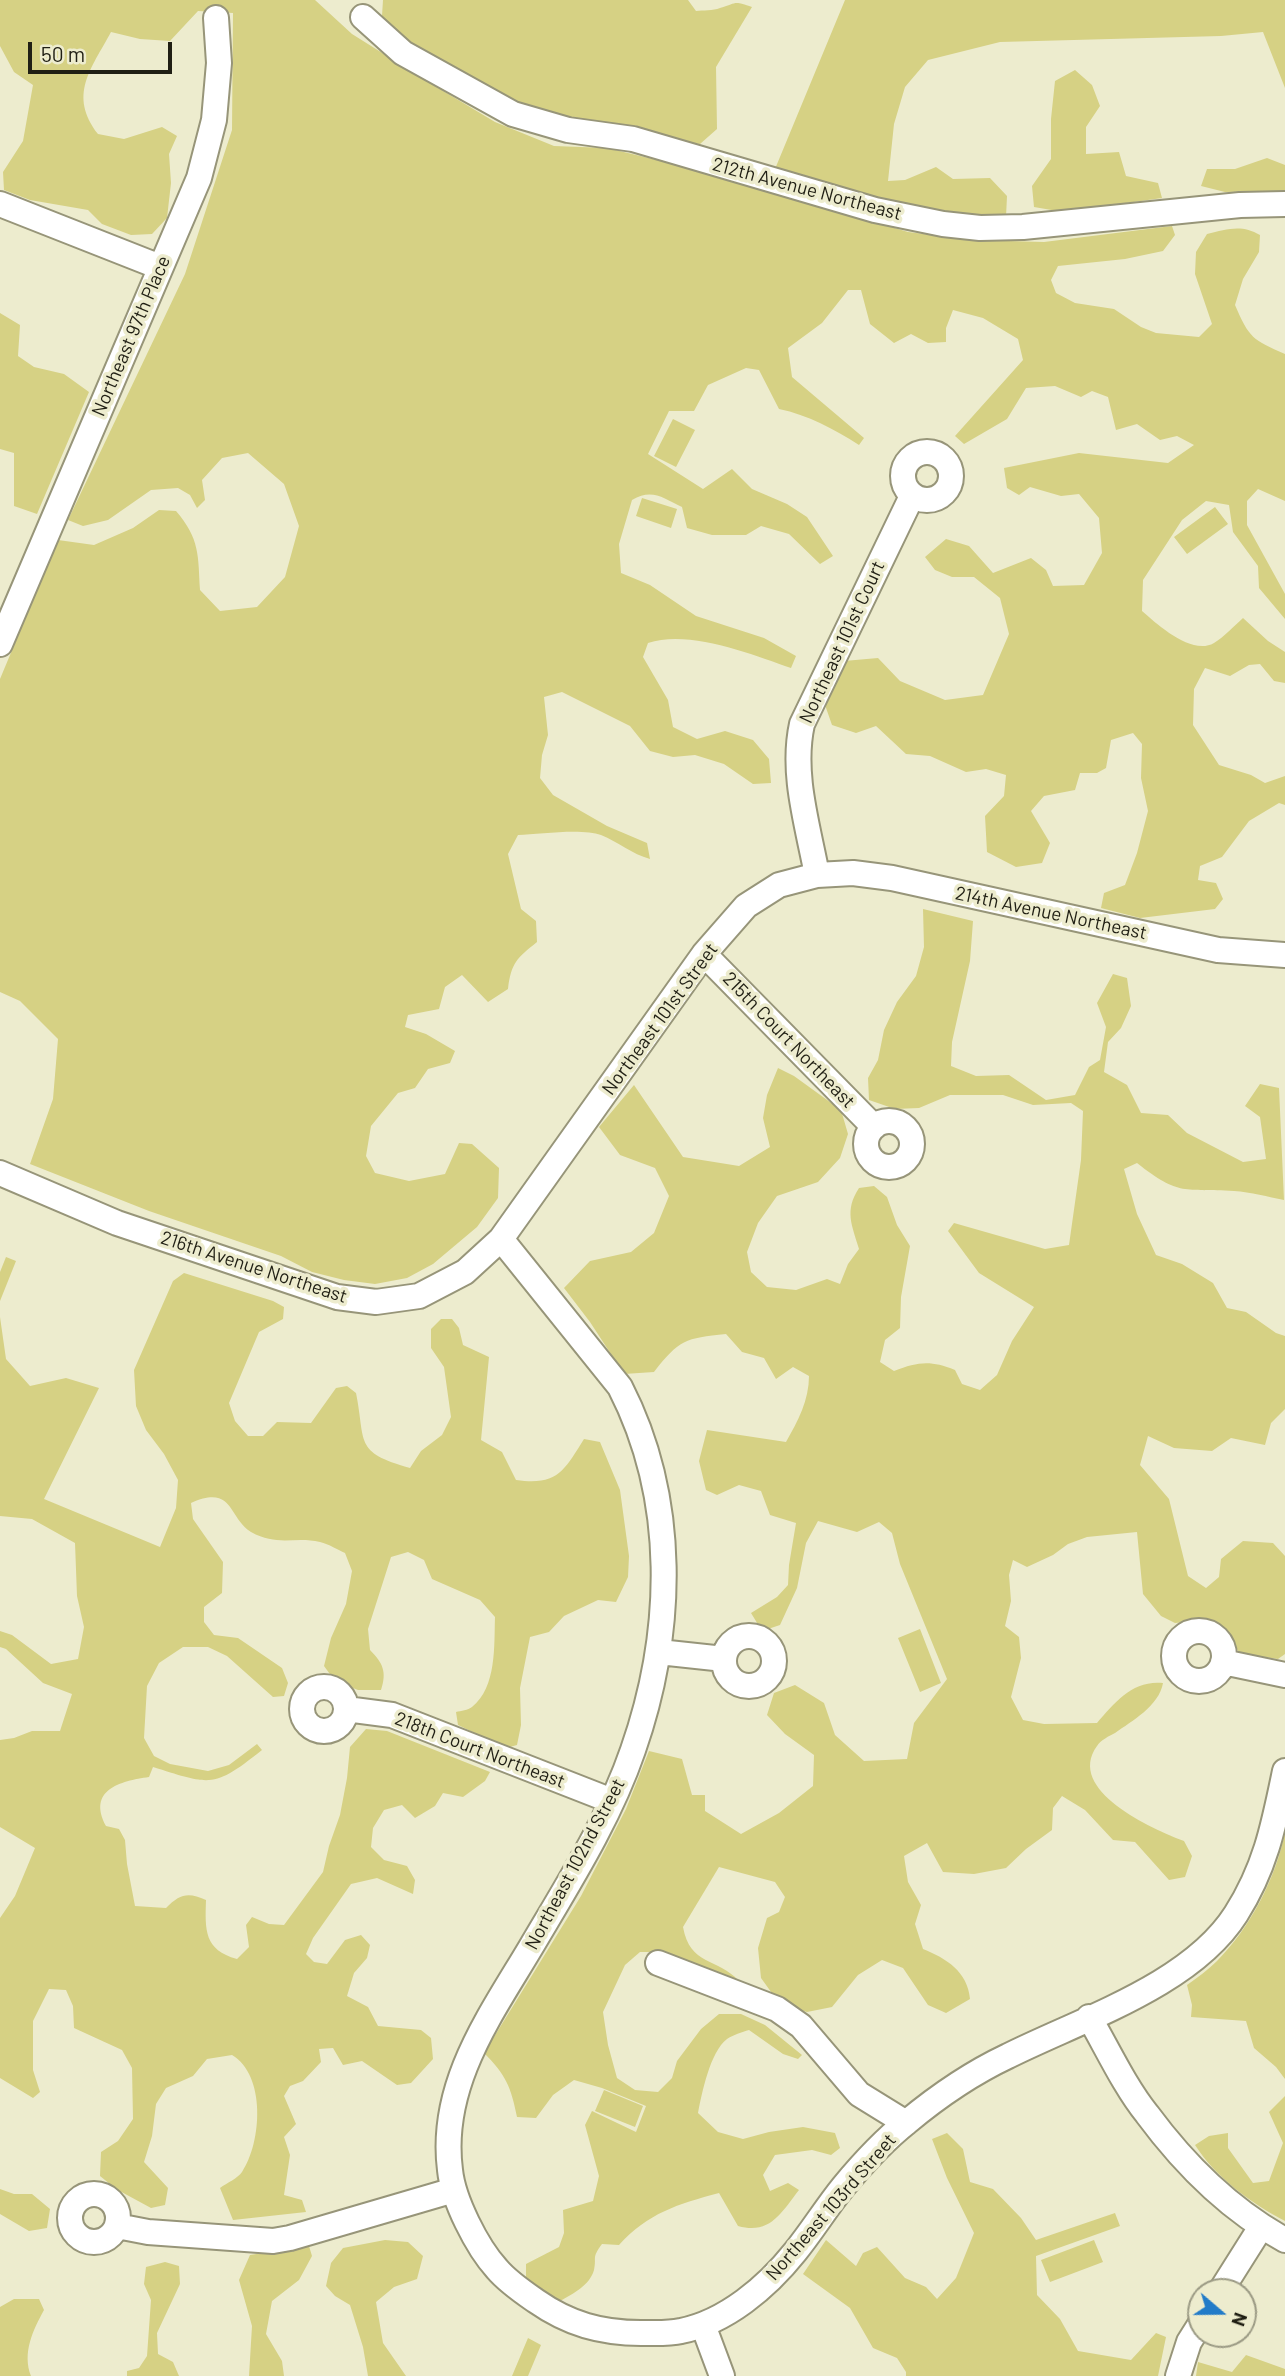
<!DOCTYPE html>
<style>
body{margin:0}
#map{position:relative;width:1285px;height:2376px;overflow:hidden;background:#edecce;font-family:Barlow,sans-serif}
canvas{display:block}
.north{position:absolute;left:1187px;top:2278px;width:70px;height:70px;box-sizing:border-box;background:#edecce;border:2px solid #9b9a84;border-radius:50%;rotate:110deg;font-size:19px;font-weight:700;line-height:28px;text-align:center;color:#201f14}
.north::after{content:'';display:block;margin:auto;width:24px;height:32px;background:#227bc8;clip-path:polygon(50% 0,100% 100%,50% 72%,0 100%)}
.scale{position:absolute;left:28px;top:42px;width:144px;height:32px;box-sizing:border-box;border:4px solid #201f14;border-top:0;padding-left:9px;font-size:21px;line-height:24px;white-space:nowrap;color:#201f14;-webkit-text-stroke:5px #edecce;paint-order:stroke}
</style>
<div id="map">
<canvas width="1285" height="2376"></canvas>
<div class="north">N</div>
<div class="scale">50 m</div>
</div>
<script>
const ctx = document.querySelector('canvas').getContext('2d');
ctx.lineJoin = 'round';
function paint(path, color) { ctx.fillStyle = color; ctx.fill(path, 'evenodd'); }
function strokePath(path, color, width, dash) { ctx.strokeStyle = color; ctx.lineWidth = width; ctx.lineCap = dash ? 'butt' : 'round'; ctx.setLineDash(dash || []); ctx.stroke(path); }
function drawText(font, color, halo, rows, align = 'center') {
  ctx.font = font + ' Barlow,sans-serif'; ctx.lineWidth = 7; ctx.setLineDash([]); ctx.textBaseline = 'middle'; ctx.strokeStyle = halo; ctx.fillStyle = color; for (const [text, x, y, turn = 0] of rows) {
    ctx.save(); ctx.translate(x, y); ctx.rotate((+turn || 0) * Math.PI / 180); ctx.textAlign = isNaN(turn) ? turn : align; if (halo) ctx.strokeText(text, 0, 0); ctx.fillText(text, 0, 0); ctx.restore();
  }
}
paint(new Path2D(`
 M0 0H315L352 34 435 86 495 122 554 146 607 148 657 160 728 178 908 232 973 240 1044 242 1172 226 1175 235 1163 251 1125 259 1058 266 1051 280 1056 293 1075 303 1114 309 1141 327 1156 333 1199 337 1212 324 1195 274 1196 252 1207 234C1227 229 1242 224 1260 235L1259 252 1243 279 1235 305C1249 338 1253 340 1285 354V501L1258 489 1247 501V525L1285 594V619L1259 588 1258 566 1233 532 1229 505 1206 501 1182 520 1143 580 1142 611C1158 625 1192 656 1214 643 1224 637 1234 626 1243 618L1268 641 1285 652V683L1274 681 1260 664 1249 665 1230 676 1205 668 1194 689 1193 725 1219 765 1251 775 1265 783 1285 776V805L1279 803 1249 821 1222 857 1200 866 1198 880 1216 883 1223 899 1215 909 1140 918 1101 908 1104 893 1125 885 1137 853 1148 811 1141 778 1142 744 1133 733 1111 740 1106 768 1097 773H1080L1075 790 1044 796 1031 811 1050 843 1042 863 1016 867 987 852 985 816 1004 796 1006 775 986 769 966 772 930 756 906 754 876 726 856 733 832 725 825 705 844 661 878 658 900 681 945 700 983 695 1009 634 1000 598 974 577H952L935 570 925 557 946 539 969 546 993 573 1031 558 1046 570 1053 586 1084 585 1102 553 1099 518 1079 494 1061 496 1030 487 1019 495 1007 488 1004 468 1079 453 1168 463 1194 445 1177 436 1160 440 1137 424 1116 430 1108 397 1092 391 1081 397 1055 386 1026 388 1007 419 964 444 955 436 1023 360 1018 339 983 318 953 310 946 328V342L928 343 911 334 894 343 870 324 861 290H848L822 323 788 348 792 377 864 438 859 445C834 429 808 415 779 409L759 370 746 368 708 385 694 411H669L648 454 703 489 732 469 752 489 787 504 807 517 833 556 820 564 789 534 761 526 746 535H712L687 528 682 507C663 498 652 488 632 500L619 544 621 573 650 585 696 616 764 638 796 656 791 668C752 654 688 629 648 643L643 657 668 700 673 727 697 739 725 731 753 740 769 759 771 783 753 784 724 764 695 755 673 757 650 751 630 726 562 692 544 697 548 735 542 755 540 778 553 795 607 826 647 843 650 859C632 854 618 842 601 835 583 828 539 834 518 835L508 854 521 909 536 921 537 942C517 958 511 963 508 989L488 1002 462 975 445 987 439 1009 408 1015 405 1027 426 1034 455 1051 450 1063 428 1069 415 1088 398 1093 371 1126 366 1156 375 1173 409 1181 445 1174 459 1143 472 1144 499 1168 498 1198 477 1227 433 1264 407 1278 375 1284 344 1280 312 1272 281 1256 149 1211 30 1164 53 1099 58 1039 20 1001 0 992V679L58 540 94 545 133 528 159 510 176 511C200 539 198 555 200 590L220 611 257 607 285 577 299 526 284 484 248 453 222 458 202 480 205 500 197 508 190 495 178 488 151 490 108 520 83 526 68 520 185 274 232 130 233 13 198 11 170 41 140 39 111 32C91 69 68 95 98 134L124 139 162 127 177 136 169 154 171 183 167 218 152 234 131 235 102 224 88 210 30 200 4 190 3 172 23 141 33 85 14 72 0 46Z
 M383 0H688L696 11C703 10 713 11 720 8 737 3 733 0 752 7L716 67 717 129 700 144 681 143 625 125 568 120 518 107 407 43 382 16Z
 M845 0H1285V88L1263 32 1221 36 1000 42 928 60 905 87 894 124 888 181 905 180 936 167 953 179 990 178 1007 196 1006 217 953 215 886 201 775 169Z
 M1075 70 1092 85 1100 106 1086 127V154L1119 152 1126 176 1158 183 1162 198 1063 212 1034 207 1032 186 1051 159V119L1055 81Z
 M1267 158 1285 165V191L1225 192 1201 186 1207 169H1235Z
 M0 313 20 325 18 356 34 367 64 374 89 392 37 514 14 506V453L0 449Z
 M673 419 695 430 676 467 654 456Z
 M642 498 677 509 671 528 636 516Z
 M1215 507 1228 524 1187 554 1174 537Z
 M923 909 973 921 970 961 952 1042 951 1066 976 1076 1009 1075 1046 1100 1075 1095 1089 1067 1100 1060 1106 1027 1097 1003 1113 974 1127 978 1131 1006 1121 1028 1108 1042 1104 1072 1127 1085 1141 1113 1168 1115 1187 1133 1243 1162 1266 1159 1260 1117 1245 1106 1260 1084 1279 1088 1284 1200C1268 1197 1251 1192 1234 1191 1184 1188 1180 1197 1137 1163L1124 1169 1137 1214 1156 1255 1182 1264 1213 1283 1227 1308 1246 1312 1276 1333 1285 1336V1409L1271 1423 1265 1445 1231 1438 1212 1451 1174 1448 1148 1436 1140 1465 1169 1499 1188 1576 1206 1588 1219 1577 1221 1559 1243 1541 1273 1543 1285 1556V1654L1278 1659 1241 1654 1219 1629 1196 1621 1175 1623 1161 1616 1143 1594 1137 1532 1087 1537 1068 1544 1053 1555 1027 1567 1013 1560 1009 1575 1011 1601 1005 1626 1019 1637 1021 1658 1011 1697 1023 1720 1044 1724 1097 1723C1115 1702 1133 1680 1163 1683 1159 1706 1132 1721 1115 1733 1109 1736 1101 1740 1097 1746 1065 1790 1152 1829 1184 1841L1192 1856 1185 1877 1169 1880 1135 1842 1113 1840 1085 1810 1062 1796 1053 1808 1052 1830 1026 1849 1006 1868 974 1874 943 1872 927 1843 904 1856 908 1882 921 1905 915 1924 923 1949C946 1958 968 1972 970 1999L946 2013 928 2005 903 1968 882 1960 858 1975 832 2007 807 2012 779 2003 761 1978 758 1948 767 1918 779 1912 785 1897 775 1882 719 1867 683 1927C690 1966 717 1957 739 1981L738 1989 656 1952H640L625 1965 603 2012 608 2045 617 2078 635 2090 658 2092 672 2078 677 2061 701 2029 719 2014H741L765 2025 802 2055 798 2059 783 2054 749 2030C742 2032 733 2035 727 2039 710 2052 702 2093 698 2113L718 2132 743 2139 769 2132 803 2127 835 2133 840 2148 831 2155 812 2150 775 2155 763 2175 770 2191 788 2183 799 2190C781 2213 770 2235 738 2226L719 2193C678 2204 648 2213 619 2245L602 2244C591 2259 597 2256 594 2270 590 2285 573 2294 560 2301L526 2283V2264L559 2247 564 2233 563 2210 593 2201 599 2176 585 2125 592 2111 636 2132 646 2106 602 2088 574 2080 553 2095 536 2118 517 2117C511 2087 506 2075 484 2053L581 1896 626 1809 649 1751 682 1759 692 1795H705V1811L741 1834 779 1813 813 1786 814 1755 785 1734 767 1715 774 1693 795 1685 824 1703 835 1735 864 1761 907 1759 914 1723 947 1679 900 1564 892 1533 879 1522 857 1532 818 1521 806 1543 797 1588 780 1625 762 1631 751 1613 777 1597 788 1585 789 1565 796 1523 770 1515 761 1491 739 1485 717 1495 706 1490 699 1461 707 1430 786 1442C798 1421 809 1400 809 1376L793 1367 776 1379 764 1358 742 1352 726 1334C685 1338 679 1340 654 1372L624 1374 590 1322 564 1288 590 1261 631 1252 654 1233 669 1196 655 1168 620 1155 599 1127 634 1085 683 1157 739 1166 770 1147 763 1118 767 1095 778 1068 794 1076 841 1110 848 1134 840 1158 818 1182 777 1196 758 1223 747 1252 751 1272 767 1287 796 1290 827 1279 840 1284 848 1264 859 1249C852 1225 844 1211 859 1188L874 1186 887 1197 897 1225 910 1246 901 1297 900 1328 885 1340 880 1362 894 1371C918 1362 930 1360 955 1370L962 1384 980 1390 997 1375 1012 1341 1034 1307 979 1273 948 1231 954 1223 1045 1249 1069 1245 1081 1160 1083 1111 1071 1103 1033 1105 1003 1095H950L919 1108 895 1109 869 1100 868 1078 878 1060 884 1030 897 1002 916 976 924 947Z
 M6 1257 16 1261 0 1301V1272Z
 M184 1273 273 1301 284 1307 283 1319 259 1332 229 1403 235 1421 248 1436H263L277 1422 311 1423 336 1388 347 1386 356 1393C366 1442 353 1452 410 1468L421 1451 442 1435 451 1417 444 1367 431 1348V1329L441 1319H452L459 1328 463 1345 489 1357 481 1440 502 1452 516 1480C557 1486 564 1471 584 1439L600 1442 620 1490 629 1556 628 1577 616 1602 598 1600 564 1616 549 1632 530 1637 520 1688 521 1725 517 1745 506 1748 458 1725 456 1712C461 1711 468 1710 472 1707 497 1687 494 1645 495 1617L480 1600 432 1579 424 1560 408 1552 391 1557 368 1629 370 1650C383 1663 387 1672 381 1690H358L335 1681 324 1666 331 1638 346 1604 352 1571 345 1553C338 1550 329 1544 320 1542 295 1536 278 1547 251 1532 228 1518 234 1484 191 1503L193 1519 223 1562 222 1593 204 1607V1622L214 1635 238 1638 282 1668 288 1683 284 1696 273 1697 227 1656 208 1647H183L159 1663 147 1686 144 1738 154 1756 170 1764 208 1771 229 1765 257 1744 262 1750C213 1789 211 1785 153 1767L149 1777C120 1781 87 1790 106 1826L119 1829 125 1840 127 1864 135 1906 166 1908C180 1894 188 1892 206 1900 205 1930 204 1950 237 1959L249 1947 246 1925 252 1917 269 1924 284 1925 323 1872 329 1846 340 1815 347 1778 350 1747 366 1729 387 1731 490 1772 485 1781 463 1797 443 1793 435 1806 415 1818 402 1805 384 1810 373 1828 371 1847 384 1860 407 1866 415 1880 413 1894 377 1878 351 1884 313 1938 306 1954 314 1962 327 1964 345 1940 361 1935 370 1945 367 1958 354 1973 347 1996 368 2007 378 2026 421 2030 431 2038 433 2059 411 2083 397 2085 362 2061 343 2065 333 2048 319 2049 321 2062 303 2081 290 2086 284 2096 296 2124 284 2137 290 2155 284 2195 302 2200 306 2212 233 2220 220 2188C227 2183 238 2178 242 2172 262 2142 266 2075 232 2055L207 2059 193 2076 166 2088 156 2104 152 2136 144 2162 168 2188 165 2205 151 2208 116 2189 100 2176 101 2152 118 2141 133 2119 132 2068 122 2050 74 2028 73 2006 66 1990 49 1989 33 2021V2070L40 2092 33 2098 0 2078V1918L15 1896 35 1848 0 1827V1740L14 1738 32 1731H60L72 1694 43 1683 6 1649 0 1647V1631L12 1635 51 1664 78 1659 84 1627 77 1596 75 1543 32 1519 0 1516V1317L6 1359 30 1386 66 1378 99 1388 44 1499 160 1547 176 1508 178 1480 164 1454 146 1430 136 1406 134 1370 173 1281Z
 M920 1629 941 1683 920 1692 898 1638Z
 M1285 1832V2079L1276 2067 1254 2048 1246 2021 1191 2017 1192 2005 1187 1985C1197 1978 1208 1970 1217 1961 1250 1928 1276 1878 1285 1832Z
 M604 2090 643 2106 635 2127 595 2111Z
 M1285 2096V2221C1251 2203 1216 2178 1195 2145L1209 2136 1228 2133V2148L1253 2183 1269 2181 1283 2143 1269 2112Z
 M947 2133 963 2149 970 2182 993 2189 1021 2218 1036 2240 1115 2213 1120 2226 1036 2256 1037 2295 1060 2319 1078 2351 1131 2360 1156 2333 1166 2337 1158 2376H906V2372L897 2358 873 2348 850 2308 803 2274 826 2240 856 2266 863 2253 877 2247 905 2278 926 2287 937 2299 956 2278 974 2233 947 2178 932 2139Z
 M0 2189 14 2194H32L50 2209 47 2228 29 2231 0 2214Z
 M385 2240 408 2242 423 2256 417 2279 394 2287 376 2302 383 2343 406 2376H368L363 2347 350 2305 335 2296 326 2286 331 2263 343 2248Z
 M1094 2240 1103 2262 1050 2282 1041 2260Z
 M309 2246 312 2256 299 2280 272 2301 266 2334 282 2361 284 2376H249L252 2326 239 2280 250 2255Z
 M165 2262 179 2266 180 2284 157 2333 158 2354 173 2362 179 2376H127V2371L139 2368 147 2356 151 2300 144 2284 146 2267Z
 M14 2299H39L44 2310C33 2330 22 2353 31 2376H0V2307Z
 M528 2338 541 2345 528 2376H512Z
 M1246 2355 1285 2369V2376H1196L1198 2362 1232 2372Z`), '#d6d184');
const minor = new Path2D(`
 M363 17 403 53 513 114 568 130 633 139 875 210 943 224 980 228 1023 227 1240 205 1285 204
 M0 204 160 267
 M903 476a24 24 0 1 1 48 0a24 24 0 1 1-48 0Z
 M0 644 199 178 214 120 219 63 216 18
 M817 875C808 826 791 774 802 724L912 496
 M704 954 874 1127
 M866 1144a23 23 0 1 1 46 0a23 23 0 1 1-46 0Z
 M0 1173 117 1223 337 1297 376 1302 419 1296 465 1272 501 1239 704 954 746 906 779 885 817 875 853 873 892 878 1218 950 1285 955
 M501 1239 620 1387C678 1500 674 1632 633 1750 609 1820 568 1884 531 1947 490 2016 439 2085 450 2170 453 2200 477 2247 497 2269 508 2282 523 2292 536 2301 569 2324 601 2333 641 2333 654 2333 668 2334 681 2331 726 2322 767 2287 795 2252 812 2231 826 2208 843 2187 862 2164 883 2141 907 2122 937 2097 972 2073 1008 2056 1082 2019 1191 1985 1236 1914 1266 1867 1274 1824 1285 1771
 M1174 1656a25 25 0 1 1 50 0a25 25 0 1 1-50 0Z
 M724 1661a25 25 0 1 1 50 0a25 25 0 1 1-50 0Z
 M659 1652 724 1659
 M1223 1662 1285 1675
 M302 1709a22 22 0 1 1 44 0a22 22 0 1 1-44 0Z
 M346 1709 392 1715 612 1801
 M658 1963 777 2009 801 2026 859 2094 906 2123
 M1089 2017C1107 2048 1125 2087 1147 2114 1184 2164 1230 2210 1285 2240
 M70 2218a24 24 0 1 1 48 0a24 24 0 1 1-48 0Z
 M117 2226 148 2232 273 2241 290 2238 454 2190
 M1220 2292 1261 2227
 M703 2325 722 2376
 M1178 2376 1189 2342 1201 2323`);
strokePath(minor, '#979579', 28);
strokePath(minor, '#fff', 24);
drawText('19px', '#201f14', '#edecce', [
 ["212th Avenue Northeast",807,189,15],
 ["Northeast 97th Place",131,336,-67],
 ["Northeast 101st Court",842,642,-65],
 ["214th Avenue Northeast",1051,913,12],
 ["Northeast 101st Street",660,1019,-54],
 ["215th Court Northeast",789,1040,46],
 ["216th Avenue Northeast",254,1267,18],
 ["218th Court Northeast",480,1750,21],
 ["Northeast 102nd Street",575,1864,-62],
 ["Northeast 103rd Street",831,2207,-49]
]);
</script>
